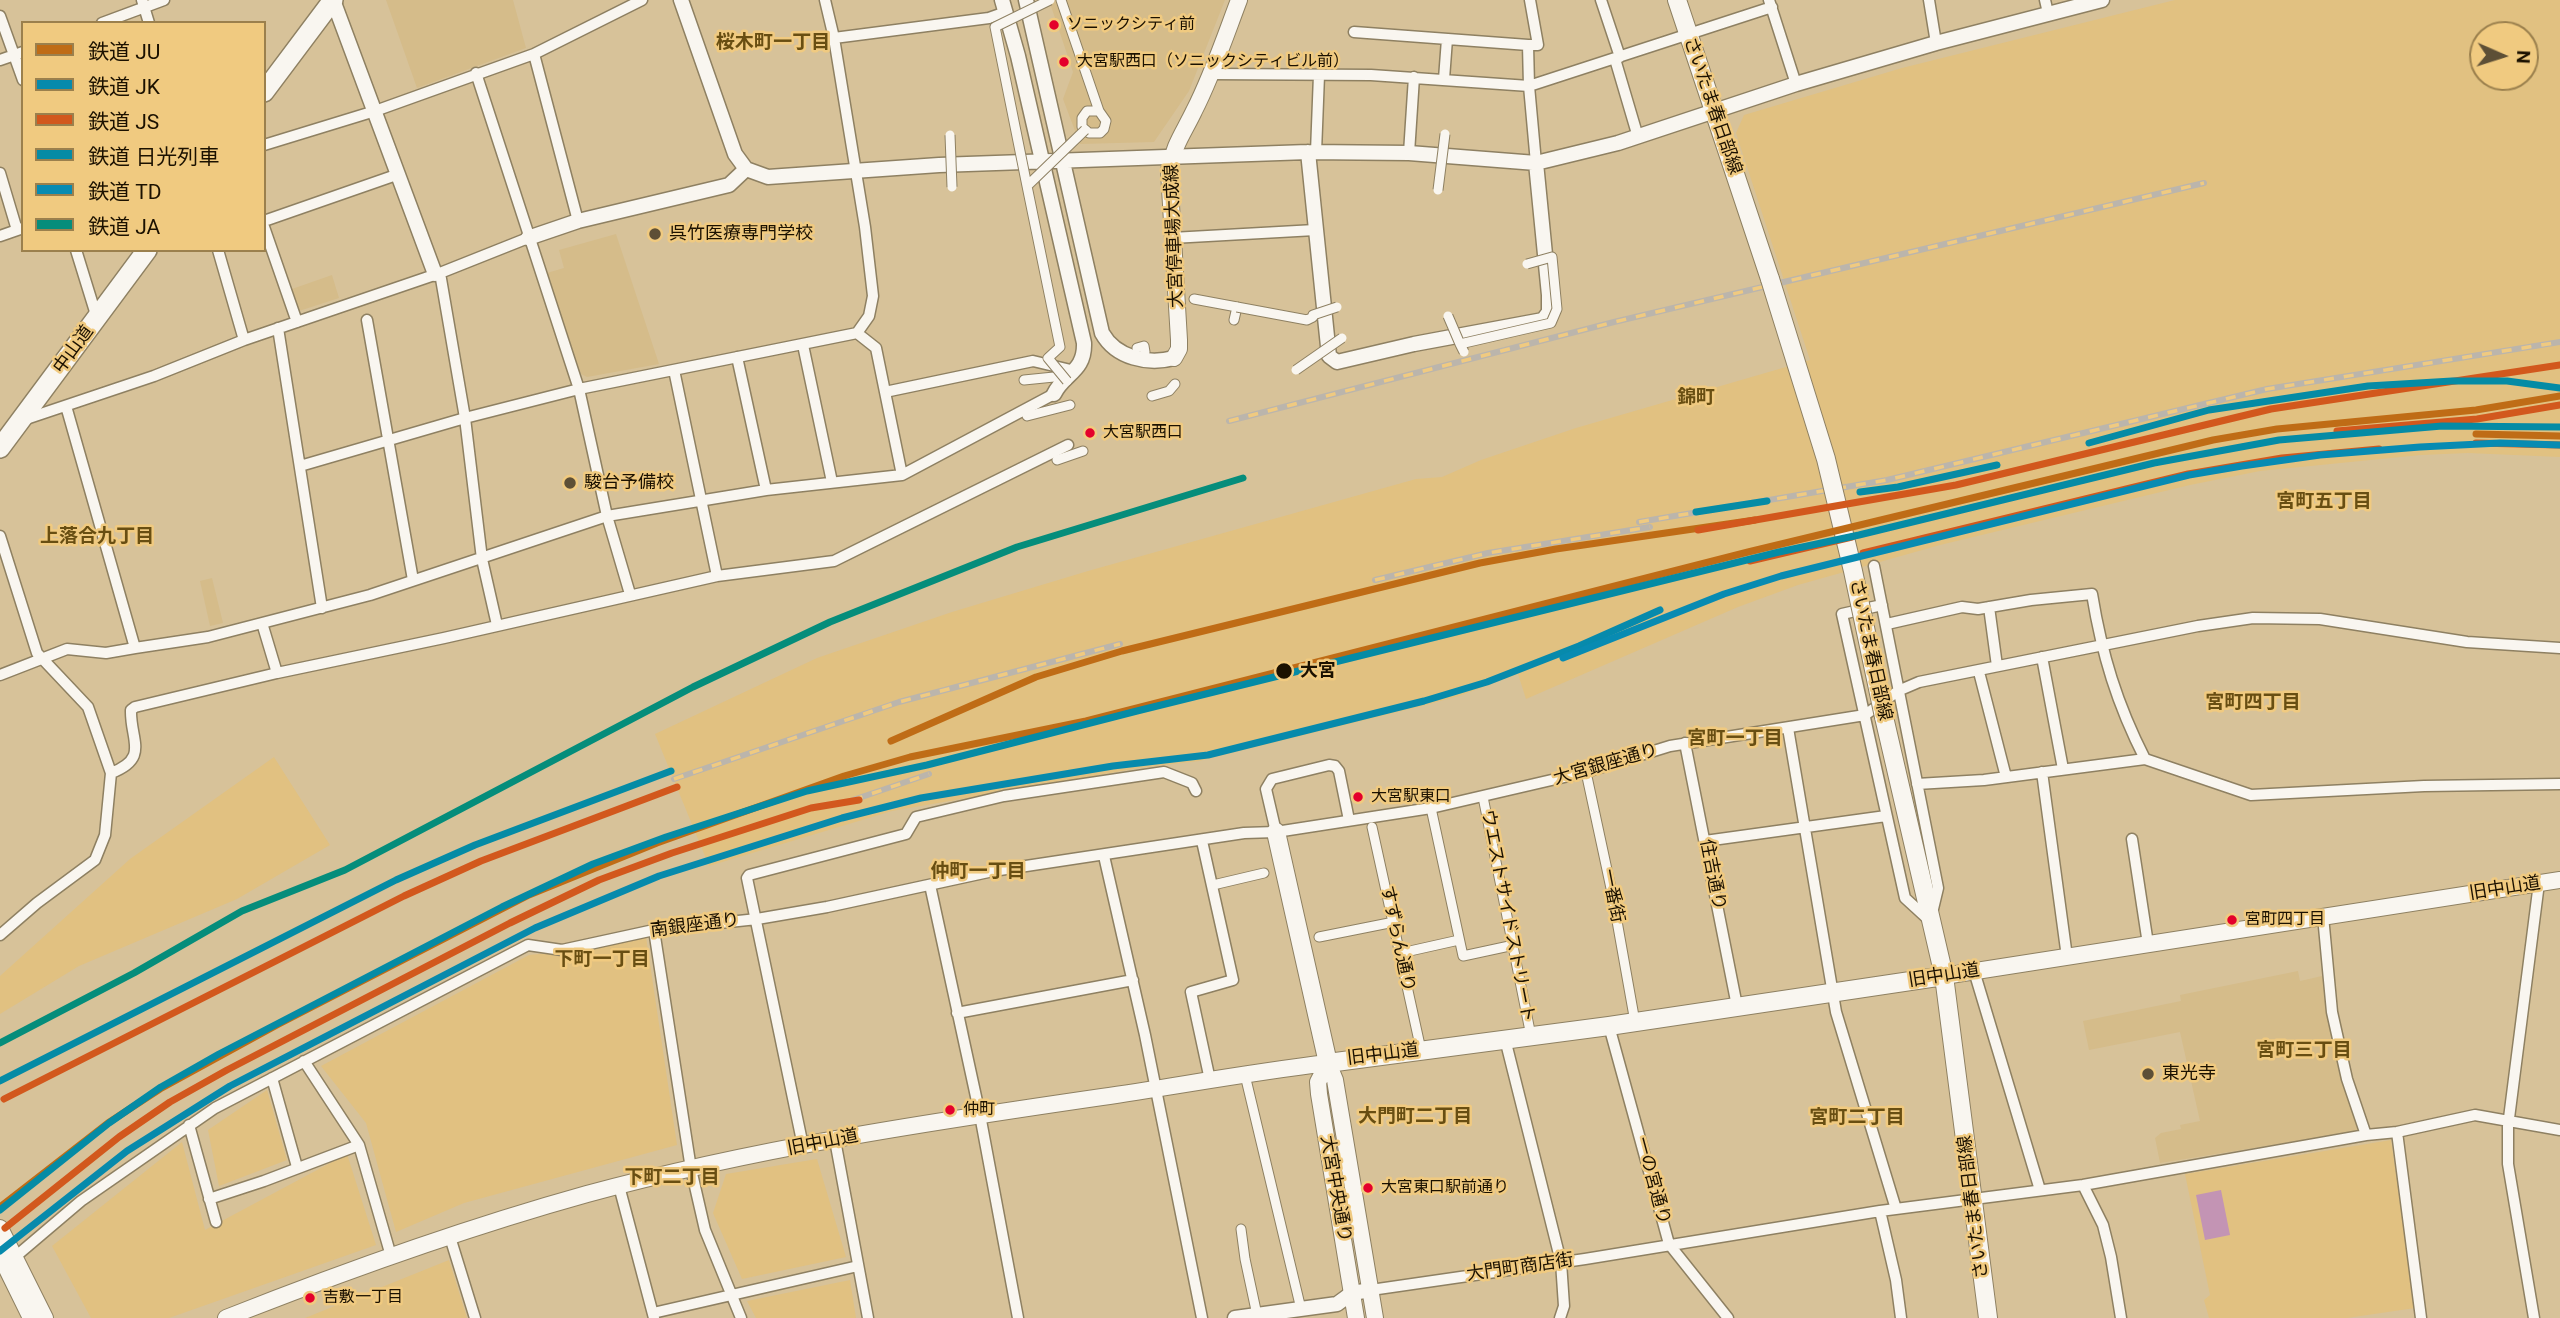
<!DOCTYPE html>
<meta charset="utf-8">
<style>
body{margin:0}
#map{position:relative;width:2560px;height:1318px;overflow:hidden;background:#d7c299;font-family:Roboto,"Noto Sans JP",sans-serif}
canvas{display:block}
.legend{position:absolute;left:21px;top:21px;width:245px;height:231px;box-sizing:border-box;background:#f0ca80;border:2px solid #9b804d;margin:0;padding:9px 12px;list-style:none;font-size:21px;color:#1b1100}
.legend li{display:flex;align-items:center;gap:14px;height:35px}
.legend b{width:35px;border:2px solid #9b804d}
.north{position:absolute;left:2469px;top:21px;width:70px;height:70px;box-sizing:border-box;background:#f0ca80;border:2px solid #9b804d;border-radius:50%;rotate:93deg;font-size:19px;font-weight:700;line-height:28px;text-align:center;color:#1b1100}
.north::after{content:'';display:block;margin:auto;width:24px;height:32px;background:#5d4f36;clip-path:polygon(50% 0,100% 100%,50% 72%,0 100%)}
</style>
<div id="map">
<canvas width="2560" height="1318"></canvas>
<ul class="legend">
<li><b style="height:9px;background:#bf6c16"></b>鉄道 JU</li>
<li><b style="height:9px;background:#078aac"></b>鉄道 JK</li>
<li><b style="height:9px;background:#d2581d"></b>鉄道 JS</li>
<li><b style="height:9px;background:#058ba5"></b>鉄道 日光列車</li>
<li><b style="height:9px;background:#088bb2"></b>鉄道 TD</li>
<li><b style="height:9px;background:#058d7b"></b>鉄道 JA</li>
</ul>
<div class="north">N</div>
</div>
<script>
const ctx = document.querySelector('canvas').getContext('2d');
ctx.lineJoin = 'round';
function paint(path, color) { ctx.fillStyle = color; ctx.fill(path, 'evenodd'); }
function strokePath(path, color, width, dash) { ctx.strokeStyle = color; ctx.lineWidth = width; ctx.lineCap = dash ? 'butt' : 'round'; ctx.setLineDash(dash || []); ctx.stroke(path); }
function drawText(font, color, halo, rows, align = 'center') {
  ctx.font = font + ' Roboto,"Noto Sans JP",sans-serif'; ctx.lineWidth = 5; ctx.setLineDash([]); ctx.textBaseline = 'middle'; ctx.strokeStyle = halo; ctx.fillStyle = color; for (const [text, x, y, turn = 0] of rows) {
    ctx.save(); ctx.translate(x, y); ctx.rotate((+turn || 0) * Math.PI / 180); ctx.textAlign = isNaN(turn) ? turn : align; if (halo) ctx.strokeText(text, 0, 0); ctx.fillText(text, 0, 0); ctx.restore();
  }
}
paint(new Path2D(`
 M2175 0H2560V457L2468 453 2421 455 2260 471 2190 485 1940 545 1798 585 1738 607 1526 699 1518 674 1459 696 1422 706 1199 761 1139 768 892 811 709 866 655 734 817 658 952 612 1088 571 1416 479 1442 477 1481 460 1576 428 1810 360 1736 133 1744 115 1902 68ZM2483 35H2525V77H2483Z
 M274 757 330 845 237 899 79 966 0 1014V976L130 859Z
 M646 937 677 1145 464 1203 396 1232 366 1123 321 1066 529 955 590 949Z
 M267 1090 287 1160 219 1186 208 1130Z
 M2391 1140 2415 1308 2347 1318H2209L2204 1300 2210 1295 2185 1174Z
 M182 1142 205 1230 347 1154 376 1245 169 1318H91L52 1246Z
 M817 1159 846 1257 742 1279 713 1213 726 1174Z
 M449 1260 467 1318H305Z
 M850 1280 856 1318H756L747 1301Z`), '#e1c181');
paint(new Path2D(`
 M386 0H513L526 48 417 88Z
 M1049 0H1225L1189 91 1154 142 1080 144 1063 99 1073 72Z
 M616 234 659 364 587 377 581 374 547 273 564 268 559 250Z
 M332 275 339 298 299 311 292 289Z
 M212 578 223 623 210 626 200 581Z
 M2298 971 2300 981 2322 976 2340 1069 2359 1131 2160 1163 2155 1138 2161 1133 2181 1129 2180 1125 2200 1121 2180 1032 2089 1050 2083 1021 2181 1001 2180 995Z`), '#d5bc8a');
paint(new Path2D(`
 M2221 1190 2230 1235 2205 1240 2196 1195Z`), '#c394b4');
const pedestrian = new Path2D(`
 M1061 0 1099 111 1106 121 1104 129 1100 133H1089L1082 127V118L1087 111H1099
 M1194 299 1237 307 1234 320
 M1137 348 1144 346 1145 352
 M1024 380 1064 376
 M1152 396 1169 391 1175 384
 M1027 416 1070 405
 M1057 460 1083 451
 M1586 772 1612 893 1635 1022
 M1483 797 1531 1036
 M1431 808 1463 956 1514 945
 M1372 827 1421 1050
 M1213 885 1264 873
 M1319 937 1394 922
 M1401 953 1459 940
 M1245 1075 1301 1309
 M1241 1229 1245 1259 1257 1315`);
const minor = new Path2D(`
 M142 0 149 23
 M825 0 834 38 865 227 873 296 869 316 857 333
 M1601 0 1620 57
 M1769 0 1796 84
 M1929 0 1936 43
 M2045 0 2048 13
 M0 16 23 80
 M102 23 164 0
 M1354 32 1528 45
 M834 38 989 18 1006 12
 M534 54 578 221
 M1615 59 1638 137
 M0 60 23 52
 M476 73 579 389 607 516 630 594
 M1211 74 1371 75 1529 86 1528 45H1538L1530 0
 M1444 79 1447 39
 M264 145 375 111 534 54 642 0
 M1316 152 1319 75
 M1409 153 1414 77
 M1536 163 1529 86 1772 7
 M0 173 17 230
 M264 221 399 174
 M264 227 297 322
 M0 236 23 228
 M1172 238 1315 230
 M76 250 97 318
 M218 250 244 340
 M440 273 465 418 482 559 497 625
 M367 320 413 580
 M278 328 322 608
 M803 345 832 482
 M737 357 766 490
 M674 370 717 576
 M885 392 1033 361 1075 371
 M66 406 135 648 208 637 262 623 277 673 444 638 717 576 834 561 1068 445
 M23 420 154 376 244 340 440 273 528 238
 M300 466 465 418 579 389 857 333 876 348 902 475
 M0 536 37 653 88 707 111 773 105 835 95 860 37 903 0 935
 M1874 566 1938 888 1932 913
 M1882 605 1842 614 1905 898 1929 920
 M1989 607 1997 666
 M262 623 370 595 607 516 766 490 902 475 1054 394
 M1887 624 1962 607 1978 609 2031 600 2092 594C2102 655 2117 704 2145 759L2251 795 2424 786 2560 784
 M2042 657 2063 769
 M1979 672 2006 777
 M0 675 67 649 106 653 135 648
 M1788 728 1836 1012 1896 1209
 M1685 743 1737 1006
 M2042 772 2067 957
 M111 773C150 758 130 740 131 710L135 707 277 673
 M1917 784 1984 780 2145 759
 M1276 832 1266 789 1272 779 1329 765 1335 766 1339 771 1349 820
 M2132 839 2148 944
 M1202 841 1233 980 1191 992 1210 1080
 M1705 841 1886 816
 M1104 856 1145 1035 1202 1318
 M930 885 980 1115 1018 1318
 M2323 916 2332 1012 2347 1079 2366 1135
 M654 930 691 1169 705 1230 741 1318
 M1974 971 2040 1190
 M957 1013 1133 980
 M1609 1026 1669 1244 1728 1318
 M1505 1039 1561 1262 1564 1306 1560 1318
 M304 1061 359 1145 391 1256
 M272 1078 297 1167
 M189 1125 216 1222
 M2397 1132 2421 1318
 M835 1140 868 1318
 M803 1146 747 878 749 875 906 834 916 817 1004 796 1164 772 1192 783 1196 791
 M2083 1185 2103 1225 2111 1257 2121 1318
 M619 1186 654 1318
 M209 1199 264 1181 359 1145
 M1880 1211 1896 1280 1901 1318
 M450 1237 475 1318
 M15 1257 81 1201 215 1108 528 945 562 950 654 930 757 919 827 907 993 871 1244 833 1276 832 1431 808 1586 772 1670 746 1865 715 1898 691 1919 682 2198 626 2253 618 2320 619 2467 642 2560 648
 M1371 1290 1585 1259 1880 1211 2083 1185 2366 1135 2397 1132 2475 1115 2560 1130
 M653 1313 858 1266
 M2534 1318 2508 1164V1126L2539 883`);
const tertiary = new Path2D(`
 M333 0 435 274
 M681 0 735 154 746 169 768 177 939 165 1308 152 1409 153 1536 163 1618 143 1796 84 1936 43 2102 0
 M1002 0 1018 56 1084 343C1085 372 1064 373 1054 394
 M1026 0 1102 333C1116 358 1148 365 1174 358
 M1308 152 1329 356 1337 362 1414 344 1543 320 1549 312V295L1536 163
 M528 238 578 221 729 185 746 169
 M1235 1318 1337 1304 1352 1293 1371 1290`);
const secondary = new Path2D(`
 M1174 358 1179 349V340L1169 171C1174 144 1183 134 1194 111 1212 76 1225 37 1239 0
 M1944 976 2560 880
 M1328 1063 1318 1082 1319 1094 1356 1318
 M1328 1063 1335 1080 1375 1318
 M0 1228 45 1318
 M0 1255 31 1318
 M226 1318C345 1271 465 1228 587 1194 756 1148 930 1122 1102 1097 1177 1086 1252 1072 1328 1063`);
const primary = new Path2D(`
 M1677 0 1770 279
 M1884 717 1944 976 1988 1318
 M1276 832 1328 1063 1609 1026 1944 976`);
const trunk = new Path2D(`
 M264 92 333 0
 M0 448 147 250`);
strokePath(pedestrian, '#8e8062', 11);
strokePath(minor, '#8e8062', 13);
strokePath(tertiary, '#8e8062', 17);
strokePath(secondary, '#8e8062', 18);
strokePath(primary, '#8e8062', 20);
strokePath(trunk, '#8e8062', 22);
strokePath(pedestrian, '#f9f6f0', 9);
strokePath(minor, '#f9f6f0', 10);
strokePath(tertiary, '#f9f6f0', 14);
strokePath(secondary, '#f9f6f0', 16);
strokePath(primary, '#f9f6f0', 18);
strokePath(trunk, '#f9f6f0', 19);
const rail = new Path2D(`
 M1229 421 1614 322 2204 183
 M1639 522 1887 480 2267 389 2560 342
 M1375 580 1488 553 1650 527
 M674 779 899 702 1120 644
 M853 800 929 774`);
strokePath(rail, '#bbb5ac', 6);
strokePath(rail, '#f0ca80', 3.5, [10]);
const pedestrianBridge = new Path2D(`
 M950 135 952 187
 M1027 186 995 27 1050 0
 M1438 190 1445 134
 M1237 307 1307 320 1313 317V315L1337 307
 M1448 316 1460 344
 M1464 352 1460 344 1551 323 1557 309 1552 257 1527 264
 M1296 370 1342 338
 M1067 381 1048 358 1060 347 1027 186 1085 130`);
const primaryBridge = new Path2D(`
 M1770 279 1826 459 1853 571 1884 717`);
strokePath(pedestrianBridge, '#8e8062', 11, []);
strokePath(primaryBridge, '#8e8062', 20, []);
strokePath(pedestrianBridge, '#f9f6f0', 9);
strokePath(primaryBridge, '#f9f6f0', 18);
strokePath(new Path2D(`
 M2476 434 2560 436
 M891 741 1036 677 1122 651 1480 563 1556 549 1755 520
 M0 1207 108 1123 160 1089 277 1025 529 895 657 843 844 776 910 757 1086 721 1748 552 2213 440 2277 429 2476 410 2560 396`), '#bf6c16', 7);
strokePath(new Path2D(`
 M0 1251 127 1151 230 1086 535 928 659 876 842 818 921 798 1113 766 1208 755 1424 701 1487 682 1579 646 1660 610`), '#078aac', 7);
strokePath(new Path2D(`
 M2337 431 2477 419 2560 405
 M2476 443 2560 445
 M1698 530 1956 485 2271 409 2560 365
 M1863 553 2188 474 2282 458 2379 449
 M1750 561 1852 537
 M4 1099 404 896 481 861 677 787
 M5 1228 119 1137 170 1102 227 1070 510 923 599 880 672 853 811 808 859 800`), '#d2581d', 7);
strokePath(new Path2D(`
 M2089 443 2209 410 2368 386 2452 381H2507L2560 388
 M1860 492 1898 487 1997 465
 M1696 512 1767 501
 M0 1081 396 880 475 845 671 771
 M0 1210 109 1123 161 1087 219 1054 502 907 593 864 666 837 807 791 927 765 1137 711 1779 552 1859 535 2154 463 2279 440 2442 426 2560 427`), '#058ba5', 7);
strokePath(new Path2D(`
 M1563 658 1724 594 1781 576 2189 475 2242 466 2320 455 2420 447 2500 443 2560 445`), '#088bb2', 7);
strokePath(new Path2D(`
 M0 1043 134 973 242 911 345 870 693 687 830 622 1017 547 1243 478`), '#058d7b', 7);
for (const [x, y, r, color] of [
 [1054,25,6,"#e4002b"],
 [1064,62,6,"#e4002b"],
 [655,234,7,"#5d4f36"],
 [1090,433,6,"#e4002b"],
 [570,483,7,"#5d4f36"],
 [1284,671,9,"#1b1100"],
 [1358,797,6,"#e4002b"],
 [2232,920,6,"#e4002b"],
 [2148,1074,7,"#5d4f36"],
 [950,1110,6,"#e4002b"],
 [1368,1188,6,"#e4002b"],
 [310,1298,6,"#e4002b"]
]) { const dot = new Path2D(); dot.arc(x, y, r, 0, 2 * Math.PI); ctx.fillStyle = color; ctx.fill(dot); strokePath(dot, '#f0ca80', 2.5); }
drawText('16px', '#1b1100', '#f0ca80', [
 ["ソニックシティ前",1067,25],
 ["大宮駅西口（ソニックシティビル前）",1077,62],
 ["大宮駅西口",1103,433],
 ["大宮駅東口",1371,797],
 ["宮町四丁目",2245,920],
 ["仲町",963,1110],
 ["大宮東口駅前通り",1381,1188],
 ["吉敷一丁目",323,1298]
], 'left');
drawText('18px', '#1b1100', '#f0ca80', [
 ["さいたま春日部線",1712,106,71],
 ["大宮停車場大成線",1175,236,-92],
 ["中山道",74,350,-54],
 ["さいたま春日部線",1870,650,78],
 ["大宮銀座通り",1606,765,-16],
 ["住吉通り",1712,875,79],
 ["旧中山道",2505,889,-9],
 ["一番街",1612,896,79],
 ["ウエストサイドストリート",1507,916,79],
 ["南銀座通り",695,926,-7],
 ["すずらん通り",1397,939,78],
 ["旧中山道",1944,976,-9],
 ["旧中山道",1383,1055,-7],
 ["旧中山道",823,1143,-11],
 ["一の宮通り",1652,1181,75],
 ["大宮中央通り",1335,1189,80],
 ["さいたま春日部線",1974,1207,-97],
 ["大門町商店街",1520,1268,-8]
]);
drawText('18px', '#1b1100', '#f0ca80', [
 ["呉竹医療専門学校",669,234],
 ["駿台予備校",584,483],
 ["東光寺",2162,1074]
], 'left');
drawText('bold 18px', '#1b1100', '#f0ca80', [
 ["大宮",1300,671]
], 'left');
drawText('bold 19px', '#684e12', '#f0ca80', [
 ["桜木町一丁目",773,43],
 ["錦町",1696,398],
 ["宮町五丁目",2324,502],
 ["上落合九丁目",97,537],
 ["宮町四丁目",2253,703],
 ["宮町一丁目",1735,739],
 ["仲町一丁目",978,872],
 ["下町一丁目",602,960],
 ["宮町三丁目",2304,1051],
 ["大門町二丁目",1415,1117],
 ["宮町二丁目",1857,1118],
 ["下町二丁目",672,1178]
]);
</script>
